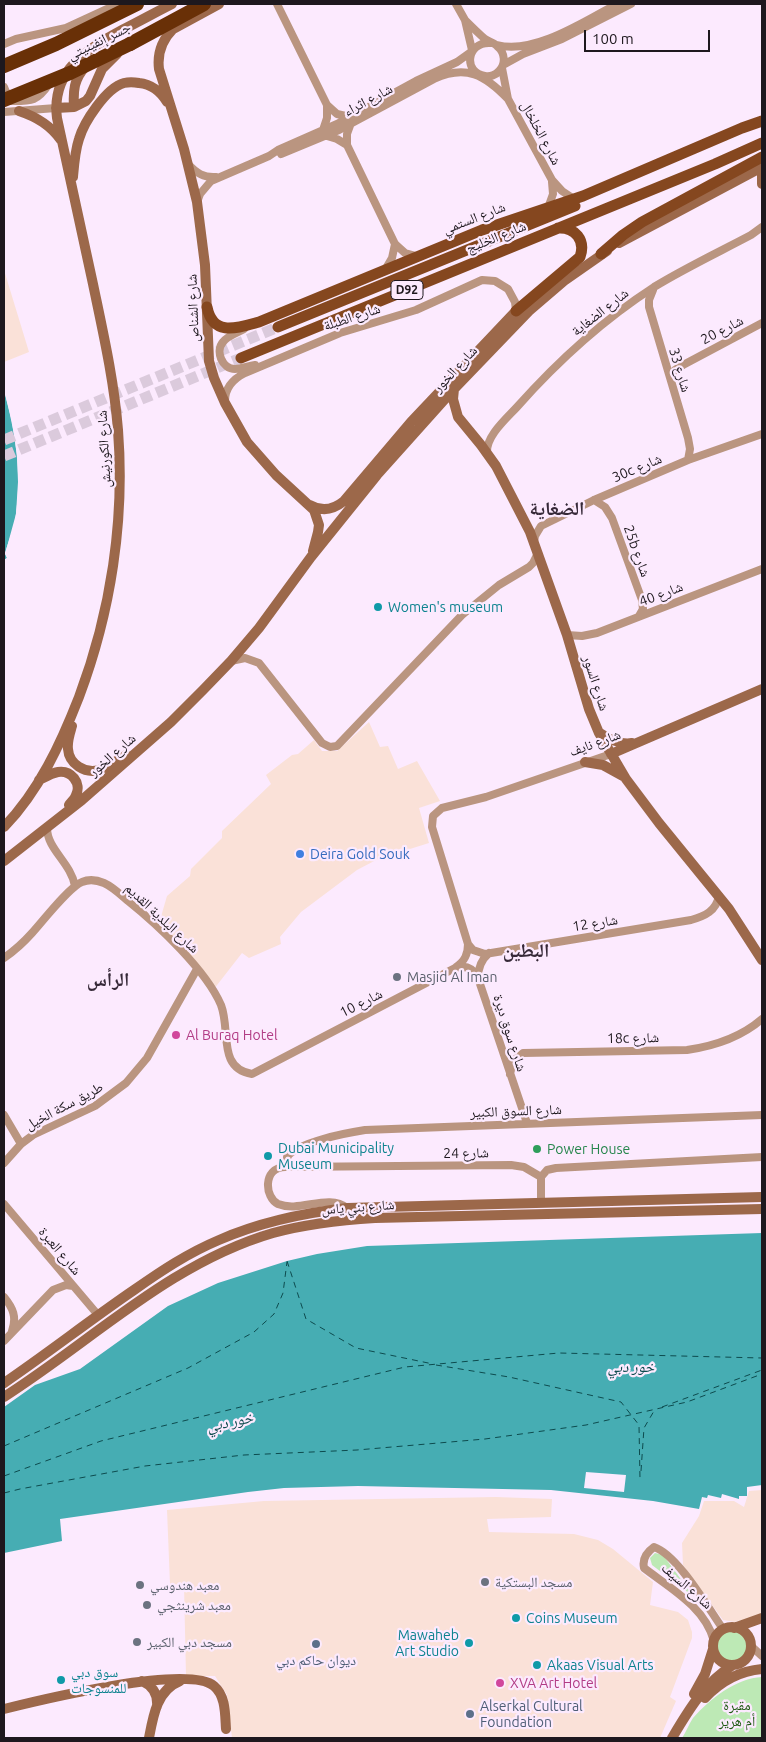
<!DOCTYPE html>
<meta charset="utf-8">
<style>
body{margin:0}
#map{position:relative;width:766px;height:1742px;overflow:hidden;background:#fceafe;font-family:Ubuntu,sans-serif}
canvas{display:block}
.frame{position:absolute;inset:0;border:5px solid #1e181e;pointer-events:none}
.scale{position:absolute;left:584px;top:30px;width:126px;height:22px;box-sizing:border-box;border:2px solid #1e181e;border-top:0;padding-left:6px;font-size:15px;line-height:18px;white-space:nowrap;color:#1e181e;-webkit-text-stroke:4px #fceafe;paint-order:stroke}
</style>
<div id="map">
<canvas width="766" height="1742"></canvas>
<div class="frame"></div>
<div class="scale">100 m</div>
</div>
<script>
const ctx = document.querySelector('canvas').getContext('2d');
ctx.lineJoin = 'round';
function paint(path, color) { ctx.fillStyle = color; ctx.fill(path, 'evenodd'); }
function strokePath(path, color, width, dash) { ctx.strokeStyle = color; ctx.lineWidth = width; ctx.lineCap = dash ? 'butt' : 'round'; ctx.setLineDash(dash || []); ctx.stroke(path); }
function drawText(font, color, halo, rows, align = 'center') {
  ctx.font = font + ' Ubuntu,"Noto Naskh Arabic",sans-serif'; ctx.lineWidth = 4.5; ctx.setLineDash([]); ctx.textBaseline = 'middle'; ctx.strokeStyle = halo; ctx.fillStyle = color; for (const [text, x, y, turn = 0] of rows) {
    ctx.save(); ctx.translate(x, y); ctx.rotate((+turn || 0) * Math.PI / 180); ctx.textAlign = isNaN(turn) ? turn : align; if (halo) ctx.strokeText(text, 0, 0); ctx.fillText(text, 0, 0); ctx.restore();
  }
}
paint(new Path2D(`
 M4 270 29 352 4 362Z
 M369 722 380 747 388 746 398 769 417 761 440 801 419 808 429 843 378 859 357 870 301 912 280 937 281 944 249 958 242 953 214 989 158 927 167 896 190 876 191 869 222 838V831L271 784 266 775 292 755 298 754 314 740 322 751H337Z
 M762 1490V1616L735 1622 723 1620 683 1565 682 1543 699 1516 704 1501H734L744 1507 749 1491Z
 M496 1497 552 1499 551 1517 487 1519 489 1532 574 1534 598 1540 613 1549 653 1582 650 1605 678 1612 688 1620 692 1632V1638L670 1697 676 1701 660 1738H232L227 1695 215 1676H186L184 1585 170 1584 167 1510 264 1501Z`), '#fae1d8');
paint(new Path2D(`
 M655 1553 663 1555 694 1597 652 1565 650 1558Z
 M716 1646a16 16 0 1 1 32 0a16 16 0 1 1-32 0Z
 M762 1677V1738H682C686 1732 689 1724 693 1718 710 1699 736 1678 762 1677Z`), '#bde9b5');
paint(new Path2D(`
 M4 391C15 431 22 472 16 513 15 526 9 540 5 553L7 558 4 560Z
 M762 1233V1485L747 1487V1496H739V1499L722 1494 721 1498 708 1495 707 1498 702 1497 699 1509 653 1501 551 1490 358 1486 284 1488 248 1492 60 1519 62 1541 4 1553V1407L35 1385 80 1369 168 1306 218 1283 287 1261 317 1254 367 1246Z`), '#46adb3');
paint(new Path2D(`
 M4 389 6 391 15 422 19 455 21 482 19 514 8 553 10 558 4 562V560L7 558 5 554 16 514 18 482 17 455 12 422Z
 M586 1472 626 1475 624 1492 584 1488Z`), '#fceafe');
strokePath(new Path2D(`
 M287 1261 306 1319 356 1348 433 1364
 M436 1365 509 1377 621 1402 639 1425 640 1479
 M662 1407 762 1370
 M4 1446 188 1368 254 1332 274 1314 283 1293 287 1262
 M641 1471 644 1428 654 1411
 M4 1476 101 1441 405 1367 559 1353 762 1358
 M4 1493 20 1489 145 1466 244 1455 357 1450 485 1439 586 1425 687 1402 762 1374`), '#0d4b4e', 1, [6, 5]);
strokePath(new Path2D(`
 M4 440 278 327
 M4 456 241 358`), '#dbcadc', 11, [11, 5.5]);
strokePath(new Path2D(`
 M277 4 327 105 337 114 350 117
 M456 4 465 20 472 50
 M465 20C472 27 478 33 485 39 489 42 495 43 498 47 505 53 506 64 499 71 496 75 490 77 485 76 463 73 466 42 490 43
 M4 44 16 39 66 28 118 4
 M497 45C534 55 585 21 617 4
 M503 65 523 54 562 39 631 4
 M502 68 508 99 552 180 562 191 574 199
 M4 87 6 92 14 98
 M10 101C31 101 37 102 49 84
 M4 112 56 108
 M351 123 347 134V145L395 244 405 253 416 256
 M323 130 327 118V105
 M327 136 337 139 347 145
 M281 154 339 130 434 79C466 64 485 75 508 99
 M188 164C196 173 204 178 216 177
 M197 202 200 194 211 181 269 156 278 150 337 124 416 81 457 62 471 52
 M548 208 553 194 552 182
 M385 270 392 258 395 244
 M653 290 649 300V307L688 438 690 449 688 460
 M244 329C237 333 227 336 223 342 215 351 222 369 235 369 241 369 248 366 255 365
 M670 377 675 370 683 365 762 323
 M225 401C225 388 233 379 245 373L340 333 416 310 482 280 495 281 508 289 515 302 516 311
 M487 453C486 436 506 419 517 407 557 362 603 320 654 287 685 268 719 252 751 235L762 227
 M594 500 605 507 612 518 642 600 643 609 639 616
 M534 542 535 536 541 526 594 500 688 460 762 434
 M567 635 582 636 597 633 762 569
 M231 661 245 658 259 663 322 743 330 747 337 746 462 615 499 585 529 567 533 563 538 553
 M47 828C47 849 71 863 75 886
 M468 944 473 950 485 954 691 920C705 916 716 911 719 896
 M489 953C481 960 478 968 478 978L527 1123
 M4 958C14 951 24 942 32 933 43 921 69 887 82 882 89 879 97 880 104 883 113 887 121 895 128 901 158 925 206 970 221 1005 231 1031 217 1068 252 1074L455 968C465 965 473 968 478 978
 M456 967C465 961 468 954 468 944L432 827 433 816 442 808 486 797 611 754
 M510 1074 513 1061 523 1053 687 1050C715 1046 740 1038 762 1019
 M4 1115 21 1144
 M4 1163 21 1144 33 1135 95 1106 126 1083 147 1058 197 969
 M289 1167 287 1157C298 1142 346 1133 365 1130L762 1115
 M541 1177 547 1170 556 1168 762 1157
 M541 1177V1203
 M4 1204 98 1315
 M347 1208C328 1193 300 1213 278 1204 265 1198 262 1168 285 1167L511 1165 524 1167 541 1177
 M4 1297C13 1308 17 1317 12 1331
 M4 1341 53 1290 66 1285 73 1286
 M714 1641C705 1607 670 1588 644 1568 642 1559 647 1552 654 1547 678 1555 708 1608 723 1629
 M751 1646 762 1656`), '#ba9580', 8);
strokePath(new Path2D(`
 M173 29C162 40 157 53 159 69L184 149 197 202 205 265 209 361 214 378 225 403 247 442 276 475 314 510 319 525 318 532 313 551
 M167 31 173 29 219 4
 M74 107C73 91 74 79 85 67
 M56 108 74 107 86 101 90 96 102 69 117 54
 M19 111C37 117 50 125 61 140
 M762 167V184
 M73 177C74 165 75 151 79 139 84 122 106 88 124 83 128 82 134 82 139 83 151 84 161 92 167 102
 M619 243 762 167
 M454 389 453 399 458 417 481 445 496 466 530 532 567 635 589 709 599 733 626 779 659 823 729 909 762 960
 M310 505C322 512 333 510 344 501L411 422 516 311
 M72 726C70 733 67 741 68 749 69 764 85 774 99 770 108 767 118 760 126 755
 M600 733C610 740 620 745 632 743
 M611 754 762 689
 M585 762 603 765 623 776
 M39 780C45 777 52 773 58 772 71 770 82 783 76 795 75 799 71 802 69 805
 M4 827C39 791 61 743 79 697 111 612 125 520 118 430 114 380 103 332 93 284 81 229 69 173 57 118 51 70 87 49 124 29 140 21 156 12 172 4
 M4 861 82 800 171 722 203 690 231 661 259 628 311 557 377 475 454 389 529 311 564 281 607 251
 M4 1383C48 1353 90 1320 134 1290 161 1271 188 1253 219 1240 260 1222 303 1213 347 1208L762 1197
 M4 1397C92 1341 170 1263 273 1233 306 1224 341 1220 375 1218L762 1209
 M713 1646a19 19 0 1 1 38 0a19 19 0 1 1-38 0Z
 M734 1628 762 1618
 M142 1681C153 1686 158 1694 157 1706
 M694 1694 705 1674 713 1649
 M705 1698C721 1681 739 1671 762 1669
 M4 1709C40 1700 188 1664 214 1686 226 1696 225 1715 226 1729
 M149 1738C153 1716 157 1690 180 1681
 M672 1738C688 1711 705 1682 733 1665`), '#9c684a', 10);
strokePath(new Path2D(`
 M601 254 623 235 642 222 762 157
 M207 307C213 337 237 328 259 322L482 230 583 196 742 128 762 121
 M516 311 580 257C586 240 575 227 558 228
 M278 327 575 206
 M241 358 715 164 762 143`), '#85471f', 11);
strokePath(new Path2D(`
 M130 44 204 4
 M4 66 56 44 137 4`), '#693007', 14);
strokePath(new Path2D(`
 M4 100 70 73 130 44`), '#693007', 14);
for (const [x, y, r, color] of [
 [378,607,5,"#0f9aa8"],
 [300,854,5,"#3f7fe0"],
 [397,977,5,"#6b7280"],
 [176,1035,5,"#d1479c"],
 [537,1149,5,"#2e9e5b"],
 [268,1156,5,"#0f9aa8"],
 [485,1582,5,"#6b7280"],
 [140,1585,5,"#6b7280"],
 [147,1605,5,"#6b7280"],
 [516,1618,5,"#0f9aa8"],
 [137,1642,5,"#6b7280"],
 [469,1643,5,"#0f9aa8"],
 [316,1644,5,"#5c6f8a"],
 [537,1665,5,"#0f9aa8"],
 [61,1680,5,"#0f9aa8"],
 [500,1683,5,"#d1479c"],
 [470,1714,5,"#5c6f8a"]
]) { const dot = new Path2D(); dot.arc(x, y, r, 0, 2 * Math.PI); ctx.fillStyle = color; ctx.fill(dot); strokePath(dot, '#fceafe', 2); }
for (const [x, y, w] of [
 [407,290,32]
]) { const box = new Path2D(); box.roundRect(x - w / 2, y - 9.5, w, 19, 4); ctx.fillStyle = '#fceafe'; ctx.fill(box); strokePath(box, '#1e181e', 1); }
drawText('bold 12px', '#1e181e', null, [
 ["D92",407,290]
]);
drawText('14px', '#1e181e', '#fceafe', [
 ["جسر إنفينيتي",99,41,-26],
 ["شارع اثراء",368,100,-28],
 ["شارع الخلخال",541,133,62],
 ["شارع الستمي",474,218,-21],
 ["شارع الخليج",496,237,-22],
 ["شارع الشناص",193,308,-92],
 ["شارع الضغاية",600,312,-38],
 ["شارع الطبلة",352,317,-18],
 ["شارع 20",722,330,-28],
 ["شارع الخور",455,369,-47],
 ["شارع 33",680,370,73],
 ["شارع الكورنيش",104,449,-93],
 ["30c شارع",637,468,-23],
 ["25b شارع",637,551,70],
 ["شارع 40",661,594,-21],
 ["شارع السور",596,683,72],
 ["شارع نايف",595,743,-20],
 ["شارع الخور",112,755,-41],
 ["شارع البلدية القديم",162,918,43],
 ["شارع 12",595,923,-9],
 ["شارع 10",361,1003,-27],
 ["شارع سوق ديرة",510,1033,72],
 ["18c شارع",633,1038,-1],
 ["طريق سكة الخيل",64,1106,-28],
 ["شارع السوق الكبير",516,1111,-2],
 ["شارع 24",466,1153,-1],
 ["شارع بني ياس",358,1207,-4],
 ["شارع العبرة",60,1251,50],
 ["شارع السيف",687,1586,41]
]);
drawText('14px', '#0d838f', '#fceafe', [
 ["Women's museum",388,607],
 ["Dubai Municipality",278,1148],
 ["Museum",278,1164],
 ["Coins Museum",526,1618],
 ["Mawaheb",459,1635,"right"],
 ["Art Studio",459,1651,"right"],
 ["Akaas Visual Arts",547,1665],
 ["سوق دبي",71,1672],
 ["للمنسوجات",71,1688]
], 'left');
drawText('14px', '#366cbe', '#fceafe', [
 ["Deira Gold Souk",310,854]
], 'left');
drawText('14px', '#5b616d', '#fceafe', [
 ["Masjid Al Iman",407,977],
 ["مسجد البستكية",495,1582],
 ["معبد هندوسي",150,1585],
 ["معبد شرينثجي",157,1605],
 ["مسجد دبي الكبير",147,1642]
], 'left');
drawText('14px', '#b23c85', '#fceafe', [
 ["Al Buraq Hotel",186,1035],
 ["XVA Art Hotel",510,1683]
], 'left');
drawText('14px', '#27864d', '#fceafe', [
 ["Power House",547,1149]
], 'left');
drawText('14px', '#4e5e75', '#fceafe', [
 ["ديوان حاكم دبي",316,1660],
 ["Alserkal Cultural",480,1706,"left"],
 ["Foundation",480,1722,"left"]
]);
drawText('14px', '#1d5811', '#fceafe', [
 ["مقبرة",737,1705],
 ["أم هرير",737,1721]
]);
drawText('italic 15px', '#0d4b4e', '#fceafe', [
 ["خور دبي",631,1367],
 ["خور دبي",230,1422,-12]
]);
drawText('bold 19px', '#362938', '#fceafe', [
 ["الضغاية",557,509],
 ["البطين",526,951],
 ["الرأس",108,980]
]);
</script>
